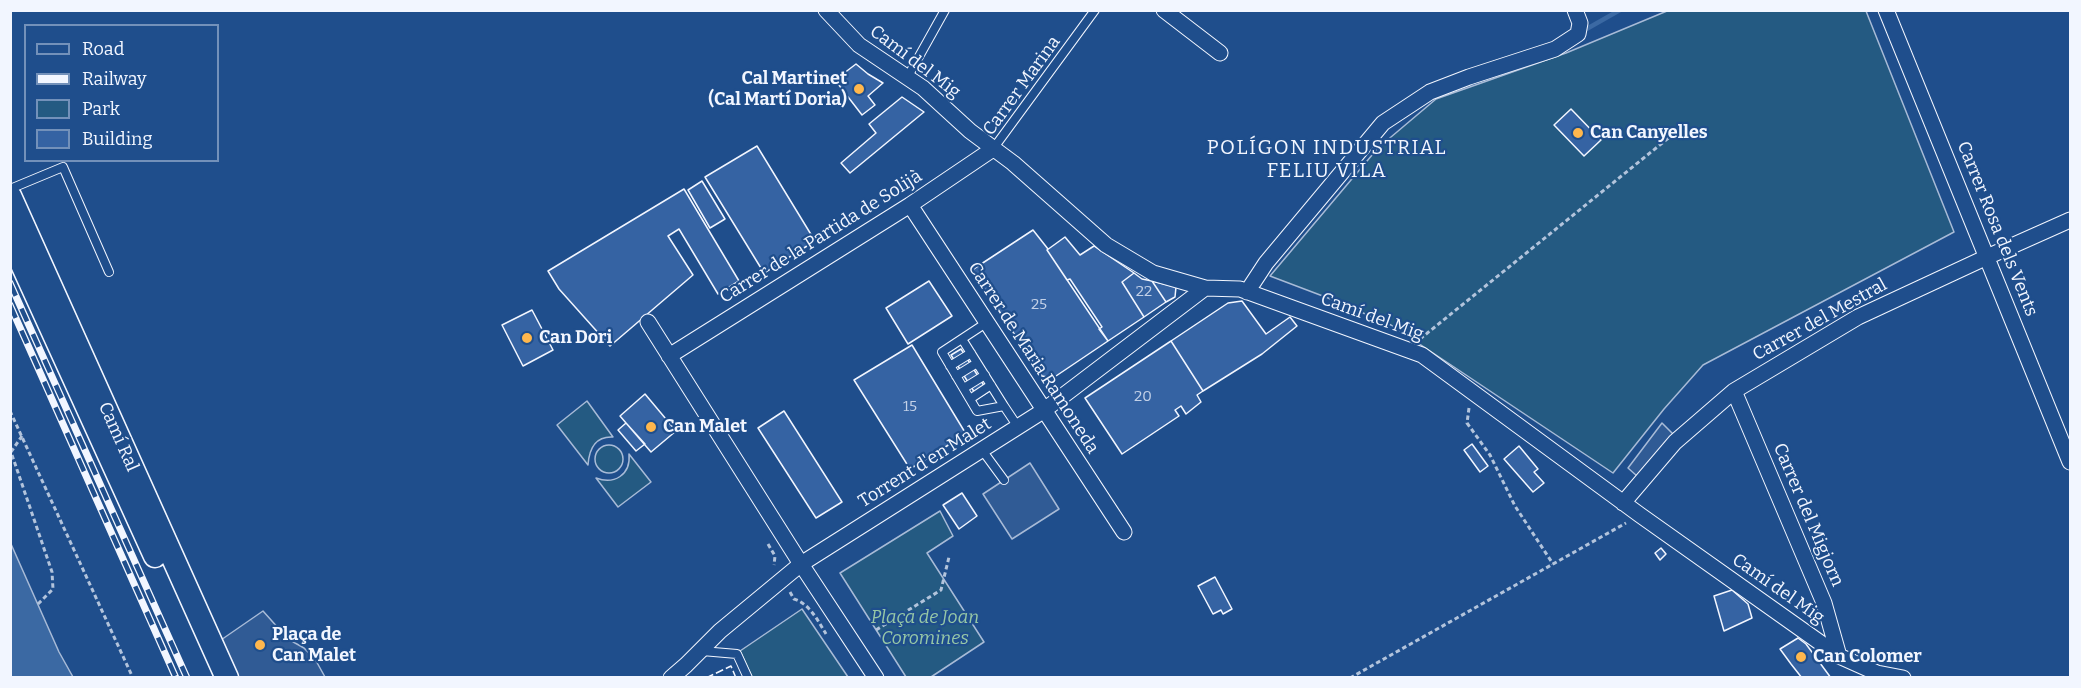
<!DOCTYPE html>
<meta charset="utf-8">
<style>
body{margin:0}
#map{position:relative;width:2081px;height:688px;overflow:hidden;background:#1f4e8c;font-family:Bitter,serif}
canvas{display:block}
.frame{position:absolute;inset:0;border:12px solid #f2f6ff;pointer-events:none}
.legend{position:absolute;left:24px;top:24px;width:195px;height:138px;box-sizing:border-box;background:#1f4e8c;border:2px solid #7391ba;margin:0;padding:8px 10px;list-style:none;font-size:18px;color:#f2f6ff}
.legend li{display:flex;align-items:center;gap:12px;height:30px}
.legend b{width:30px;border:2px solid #7391ba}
</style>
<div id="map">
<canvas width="2081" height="688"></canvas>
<div class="frame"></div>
<ul class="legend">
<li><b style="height:8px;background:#1f4e8c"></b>Road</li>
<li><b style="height:8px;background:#f2f6ff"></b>Railway</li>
<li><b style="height:16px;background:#245a82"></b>Park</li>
<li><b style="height:16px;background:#3563a3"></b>Building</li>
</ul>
</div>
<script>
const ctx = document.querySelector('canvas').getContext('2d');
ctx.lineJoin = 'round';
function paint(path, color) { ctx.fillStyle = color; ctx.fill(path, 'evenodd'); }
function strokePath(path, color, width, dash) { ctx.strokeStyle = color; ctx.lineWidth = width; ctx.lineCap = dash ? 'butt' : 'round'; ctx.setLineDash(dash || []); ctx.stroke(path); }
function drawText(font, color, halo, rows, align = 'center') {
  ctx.font = font + ' Bitter,serif'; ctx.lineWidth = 4.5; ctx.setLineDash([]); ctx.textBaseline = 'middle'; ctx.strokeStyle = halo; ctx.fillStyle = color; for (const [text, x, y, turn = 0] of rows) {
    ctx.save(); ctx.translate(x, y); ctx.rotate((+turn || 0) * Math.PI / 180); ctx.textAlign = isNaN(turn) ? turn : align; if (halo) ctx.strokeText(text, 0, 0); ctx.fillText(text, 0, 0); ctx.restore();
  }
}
const green = new Path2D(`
 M1667 11H1866L1954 232 1703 365 1664 409 1613 473 1391 325 1328 298 1270 276 1378 148 1436 99 1566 53Z
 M587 401 613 437C595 436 589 450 588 465L557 425Z
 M595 459a14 14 0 1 1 28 0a14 14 0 1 1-28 0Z
 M629 454 651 482 618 507 596 478C614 485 631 475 629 454Z
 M940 511 953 536 927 553 984 642 931 677H906L840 573Z
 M802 609 848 677H752L740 651Z`);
paint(green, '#245a82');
strokePath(green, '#a8bbd7', 1.5);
const parking = new Path2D(`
 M1662 423 1673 434 1637 476 1628 468Z
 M1030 463 1059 509 1012 539 983 494Z
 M263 611 288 639 304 648 315 659 325 677H235L218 642Z`);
paint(parking, '#305b95');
strokePath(parking, '#a8bbd7', 1.5);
const water = new Path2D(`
 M11 544 59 652 73 677H11Z`);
paint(water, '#3b69a3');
strokePath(water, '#a8bbd7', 1.5);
strokePath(new Path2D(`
 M1583 31 1620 10`), '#3b69a3', 4.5);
const building = new Path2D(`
 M856 64 868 74 883 83 868 96 875 105 862 115 835 80Z
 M902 97 924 112 850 173 841 163 876 133 869 124Z
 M1571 109 1601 140 1584 156 1554 125Z
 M757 146 815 241 764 273 705 177Z
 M702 181 725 219 710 228 688 190Z
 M684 189 739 281 718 294 679 229 668 236 693 275 610 346 559 289 548 271Z
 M1033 230 1048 249 1047 250 1108 341 1053 378 1042 376 972 270Z
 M1065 237 1080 255 1094 246 1134 273 1122 282 1144 317 1108 341 1099 329 1102 327 1070 279 1067 280 1047 250Z
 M1134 273 1142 279 1152 281 1166 302 1144 317 1122 282Z
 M929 281 952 316 908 344 886 308Z
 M1152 281 1176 287 1175 297 1166 302Z
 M1242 301 1266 334 1290 317 1297 326 1262 354 1203 391 1171 341 1228 303Z
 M532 310 553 350 523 366 502 325Z
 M1171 341 1203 391 1197 395 1201 402 1186 414 1181 406 1175 410 1179 416 1122 454 1085 398Z
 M912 345 966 434 910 469 854 380Z
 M961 349 988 392 978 398 951 355Z
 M645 394 676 431 651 452 620 416Z
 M784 411 842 502 816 518 758 428Z
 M626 423 645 444 636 451 618 430Z
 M1472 444 1488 466 1480 472 1464 450Z
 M1519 446 1538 469 1534 472 1544 483 1533 492 1504 459Z
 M962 493 977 516 959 529 943 505Z
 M1661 548 1666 554 1660 560 1655 553Z
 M1215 577 1232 609 1223 614 1221 610 1213 614 1198 586Z
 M1732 590 1748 604 1752 618 1724 631 1714 596Z
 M1798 638 1806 644 1831 678H1802L1791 664 1780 649Z`);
paint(building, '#3563a3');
strokePath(building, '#f2f6ff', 1.5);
const lane = new Path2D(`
 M907 78 945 10
 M993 149 1095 10
 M10 189 63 167 109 272
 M986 323 942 352 977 411 1004 406 1018 427
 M962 339 1004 406
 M950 366 971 353
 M956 376 977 363
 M964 388 985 375
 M970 399 991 385
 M982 450 1004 480
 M702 651 737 654 748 678`);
const street = new Path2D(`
 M826 10 859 45 923 88 970 131 1013 163 1106 245 1153 273 1205 288 1240 289 1422 355 1640 515 1839 656 1877 673 1903 678
 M1164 10 1220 53
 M1886 10 2070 462
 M910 205 1124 532
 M1247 292 1266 263 1383 123 1430 92 1469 77 1555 49 1578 34 1580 23 1575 10
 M648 322 801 564 876 678
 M669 356 910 205 993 149
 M1734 391 1824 603 1839 656
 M1623 503 1675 442 1734 391 1858 317 1987 257 2070 220
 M671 678 686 665 720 631 801 564 1043 411 1205 288`);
const primary = new Path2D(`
 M10 196 227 678
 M10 238 155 556`);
strokePath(lane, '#f2f6ff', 10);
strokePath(street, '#f2f6ff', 17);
strokePath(primary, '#f2f6ff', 25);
strokePath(new Path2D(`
 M1420 339 1682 127
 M1469 408 1467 423 1490 455 1515 506 1553 564
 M10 411 133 678
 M22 436 11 452 52 572 53 589 38 604
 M768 544 775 556 774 565
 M790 592 794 599C810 604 818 621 826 634
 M876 630 941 590 949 557
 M1350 678 1626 523`), '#b3c4dc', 3, [4.5, 3]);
strokePath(lane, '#1f4e8c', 8);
strokePath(street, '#1f4e8c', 15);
strokePath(primary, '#1f4e8c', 22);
const rail = new Path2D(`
 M10 283 187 678
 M10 305 176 678`);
strokePath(rail, '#f2f6ff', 7);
strokePath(rail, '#1f4e8c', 4.5, [14]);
strokePath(new Path2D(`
 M706 678 731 666 736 678`), '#f2f6ff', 1.5, [8, 3]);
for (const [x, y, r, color] of [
 [859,89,6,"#ffb74d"],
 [1578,133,6,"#ffb74d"],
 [527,338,6,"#ffb74d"],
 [651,427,6,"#ffb74d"],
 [260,645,6,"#ffb74d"],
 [1801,657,6,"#ffb74d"]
]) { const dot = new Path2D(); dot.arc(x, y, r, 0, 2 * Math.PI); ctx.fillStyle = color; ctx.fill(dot); strokePath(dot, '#1f4e8c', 2); }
drawText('15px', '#c3d1e8', null, [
 ["22",1144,292],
 ["25",1039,305],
 ["20",1143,397],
 ["15",910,407]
]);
drawText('18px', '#f2f6ff', '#1f4e8c', [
 ["Camí del Mig",915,62,37],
 ["Carrer Marina",1022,86,-54],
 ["Carrer Rosa dels Vents",1997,229,68],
 ["Carrer de la Partida de Solijà",821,237,-32],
 ["Camí del Mig",1372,317,20],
 ["Carrer del Mestral",1820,320,-29],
 ["Carrer de Maria Ramoneda",1033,358,57],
 ["Camí Ral",118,437,66],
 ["Torrent d'en Malet",925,463,-32],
 ["Carrer del Migjorn",1808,515,67],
 ["Camí del Mig",1778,589,35]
]);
drawText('bold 18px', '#f2f6ff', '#1f4e8c', [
 ["Cal Martinet",847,79,"right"],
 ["(Cal Martí Doria)",847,100,"right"],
 ["Can Canyelles",1590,133],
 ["Can Dori",539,338],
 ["Can Malet",663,427],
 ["Plaça de",272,635],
 ["Can Malet",272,656],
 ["Can Colomer",1813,657]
], 'left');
drawText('italic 18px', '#97c8a6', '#1f4e8c', [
 ["Plaça de Joan",925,618],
 ["Coromines",925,639]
]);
ctx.letterSpacing = '1.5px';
drawText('20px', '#f2f6ff', '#1f4e8c', [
 ["POLÍGON INDUSTRIAL",1327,148],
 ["FELIU VILA",1327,171]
]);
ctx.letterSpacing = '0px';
</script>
